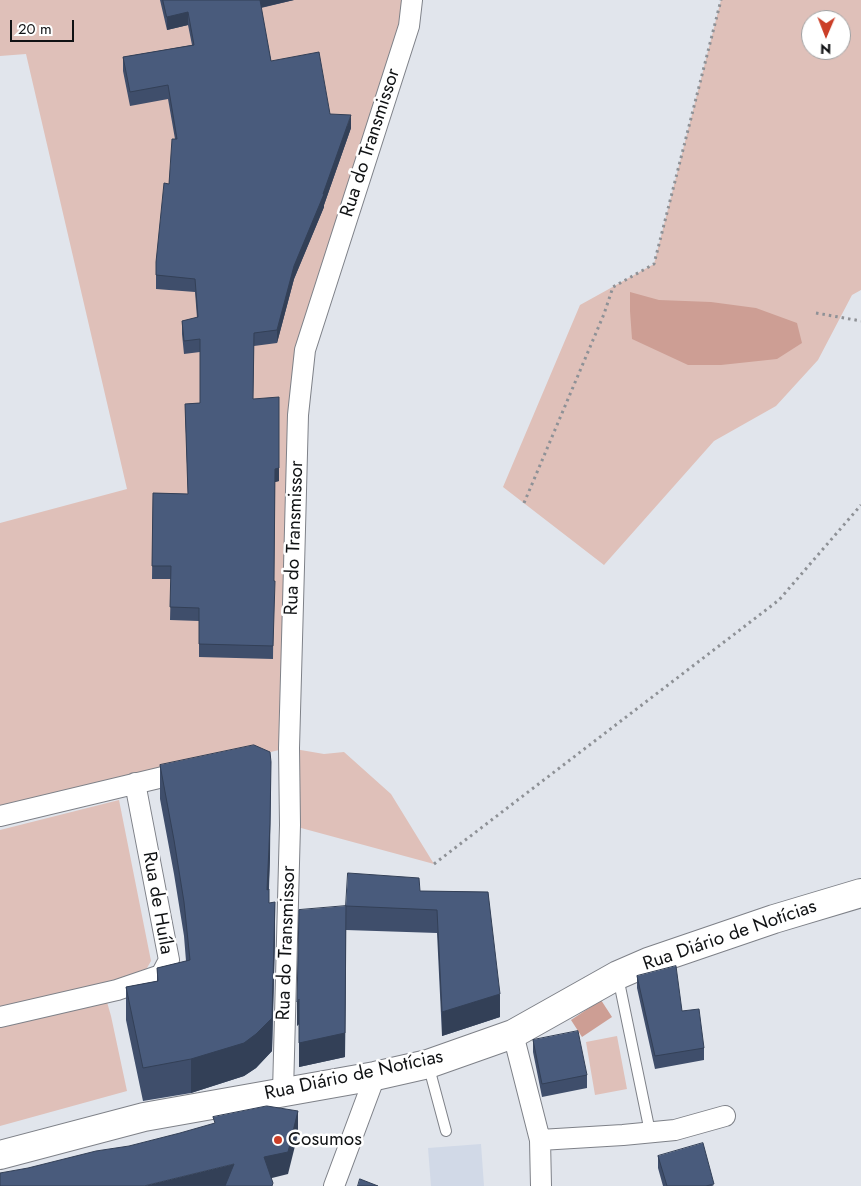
<!DOCTYPE html>
<meta charset="utf-8">
<style>
body{margin:0}
#map{position:relative;width:861px;height:1186px;overflow:hidden;background:#e1e5ec;font-family:Jost,sans-serif}
canvas{display:block}
.north{position:absolute;left:801px;top:10px;width:50px;height:50px;box-sizing:border-box;background:#fff;border:1px solid #9fa0a1;border-radius:50%;rotate:181deg;font-size:14px;font-weight:700;line-height:20px;text-align:center;color:#101214}
.north::after{content:'';display:block;margin:auto;width:18px;height:22px;background:#cb3f28;clip-path:polygon(50% 0,100% 100%,50% 72%,0 100%)}
.scale{position:absolute;left:10px;top:20px;width:64px;height:22px;box-sizing:border-box;border:2px solid #101214;border-top:0;padding-left:6px;font-size:15px;line-height:18px;white-space:nowrap;color:#101214;-webkit-text-stroke:4px #fff;paint-order:stroke}
</style>
<div id="map">
<canvas width="861" height="1186"></canvas>
<div class="north">N</div>
<div class="scale">20 m</div>
</div>
<script>
const ctx = document.querySelector('canvas').getContext('2d');
ctx.lineJoin = 'round';
function paint(path, color) { ctx.fillStyle = color; ctx.fill(path, 'evenodd'); }
function strokePath(path, color, width, dash) { ctx.strokeStyle = color; ctx.lineWidth = width; ctx.lineCap = dash ? 'butt' : 'round'; ctx.setLineDash(dash || []); ctx.stroke(path); }
function drawText(font, color, halo, rows, align = 'center') {
  ctx.font = font + ' Jost,sans-serif'; ctx.lineWidth = 5; ctx.setLineDash([]); ctx.textBaseline = 'middle'; ctx.strokeStyle = halo; ctx.fillStyle = color; for (const [text, x, y, turn = 0] of rows) {
    ctx.save(); ctx.translate(x, y); ctx.rotate((+turn || 0) * Math.PI / 180); ctx.textAlign = isNaN(turn) ? turn : align; if (halo) ctx.strokeText(text, 0, 0); ctx.fillText(text, 0, 0); ctx.restore();
  }
}
paint(new Path2D(`
 M481 1144 484 1186H431L428 1148Z`), '#d1d9e7');
paint(new Path2D(`
 M0 0H412L305 350 289 748 324 754 344 752 391 794 434 864 290 825 288 748 135 783 0 816V523L127 489 26 54 0 56Z
 M721 0H861V290L852 295 818 360 776 406 714 441 604 565 503 487 580 305 654 264ZM811 20H841V50H811Z
 M119 800 151 961 143 975 103 988 111 1016 127 1091 0 1126V830Z
 M617 1036 627 1089 595 1095 586 1042Z`), '#dfc0b9');
paint(new Path2D(`
 M630 292 659 300 711 302 756 308 797 323 802 343 777 359 721 365H688L632 339 630 311Z
 M601 1000 612 1017 582 1037 571 1020Z`), '#cd9e94');
const lane = new Path2D(`
 M618 977 650 1132
 M428 1064 446 1131`);
const street = new Path2D(`
 M0 816 188 771
 M0 1017 117 990 161 975 169 960 135 783
 M513 1034 540 1140 541 1186
 M283 1092 290 825 289 748 294 567 298 415 305 350 409 26 412 0
 M540 1140 623 1135 675 1130 725 1116
 M334 1186 375 1076`);
const secondary = new Path2D(`
 M0 1155 144 1117 375 1076 428 1064 513 1034 618 975 648 962 774 919 861 893`);
strokePath(lane, '#7e8188', 12);
strokePath(street, '#7e8188', 22);
strokePath(secondary, '#7e8188', 30);
strokePath(new Path2D(`
 M816 313 861 321
 M524 503 604 314 613 287 654 264 721 0
 M434 864 779 600 861 505`), '#8e9196', 3, [2.5, 4]);
strokePath(lane, '#fff', 10);
strokePath(street, '#fff', 20);
strokePath(secondary, '#fff', 28);
paint(new Path2D(`
 M160 0H294L261 8 271 61 330 114 351 128 324 205V207L294 279 277 343 254 346 253 399 279 481 275 482 273 659 199 657V621L170 620 171 579H152L153 493 188 494 185 404 200 403V352L184 354 182 334V321L197 318 195 292 156 289V262L169 184 175 139 168 99 130 106 123 71V57L192 45 188 25 167 30Z
 M160 765 270 857 269 889V903L275 936 272 1051 256 1068 244 1076 191 1093 143 1101 126 1020V987L157 981V968L186 961 184 936 174 874 160 799Z
 M420 891 488 892 500 1017 442 1036 437 933 346 930 345 1057 299 1067V1024L297 1026 346 906Z
 M637 976 682 1011 704 1048V1060L655 1069 637 988Z
 M533 1040 587 1075V1088L542 1097 533 1052Z
 M658 1156 714 1186H663L658 1168Z`), '#3f4e6b');
paint(new Path2D(`
 M259 0H294L259 8Z
 M188 12V25L167 30V17Z
 M351 115V128L324 205V207L294 279 277 343V330L294 266 323 194Z
 M279 397V481L275 482V469Z
 M271 762 270 857 267 923V890Z
 M275 902V936L272 1051 256 1068 244 1076 191 1093V1059Z
 M346 906 345 1057 299 1067V1043Z
 M500 994V1017L442 1036V1012Z
 M299 999V1024L297 1026V1002Z
 M298 1111V1134L288 1174 264 1180V1157Z
 M234 1164V1186H144Z`), '#334057');
const building = new Path2D(`
 M163 0H260L271 61 319 52 330 114 351 115 323 194H324L294 266 277 330 254 333 253 399 279 397V468L275 469 274 581H275L273 646 199 644V608L170 607 171 566H152L153 493 188 494 185 404 200 403V339L184 341 182 321 198 317 195 279 156 275V262L164 183 169 184 172 139H177L168 85 130 92 123 57 194 45 188 12 167 17Z
 M254 745 270 752 271 762 270 824 267 890 269 889V903L275 902 272 1018 256 1034 244 1043 191 1059 143 1068 126 987 158 981 157 968 190 960 184 902 174 840 160 765Z
 M348 873 419 878 420 891 488 892 500 994 442 1012 437 910 346 906Z
 M346 906 345 1033 299 1043V999L297 1002 299 910Z
 M676 966 682 1011 699 1009 704 1048 655 1056 637 976Z
 M578 1031 587 1075 542 1084 533 1040Z
 M267 1106 298 1111 288 1152 264 1157 273 1183 272 1186H225L234 1164 144 1186H0V1173L28 1168 96 1151 129 1146 180 1133 215 1123 213 1117Z
 M703 1143 714 1184 706 1186H667L658 1156Z
 M360 1179 378 1186H358Z`);
paint(building, '#495b7c');
strokePath(building, '#334057', 1);
for (const [x, y, r, color] of [
 [278,1140,5,"#cb3f28"]
]) { const dot = new Path2D(); dot.arc(x, y, r, 0, 2 * Math.PI); ctx.fillStyle = color; ctx.fill(dot); strokePath(dot, '#fff', 2); }
drawText('19px', '#101214', '#fff', [
 ["Rua do Transmissor",371,143,-72],
 ["Rua do Transmissor",295,538,-88],
 ["Rua de Huíla",157,903,80],
 ["Rua Diário de Notícias",730,936,-19],
 ["Rua do Transmissor",287,943,-88],
 ["Rua Diário de Notícias",354,1076,-12]
]);
drawText('19px', '#101214', '#fff', [
 ["Cosumos",288,1140]
], 'left');
</script>
